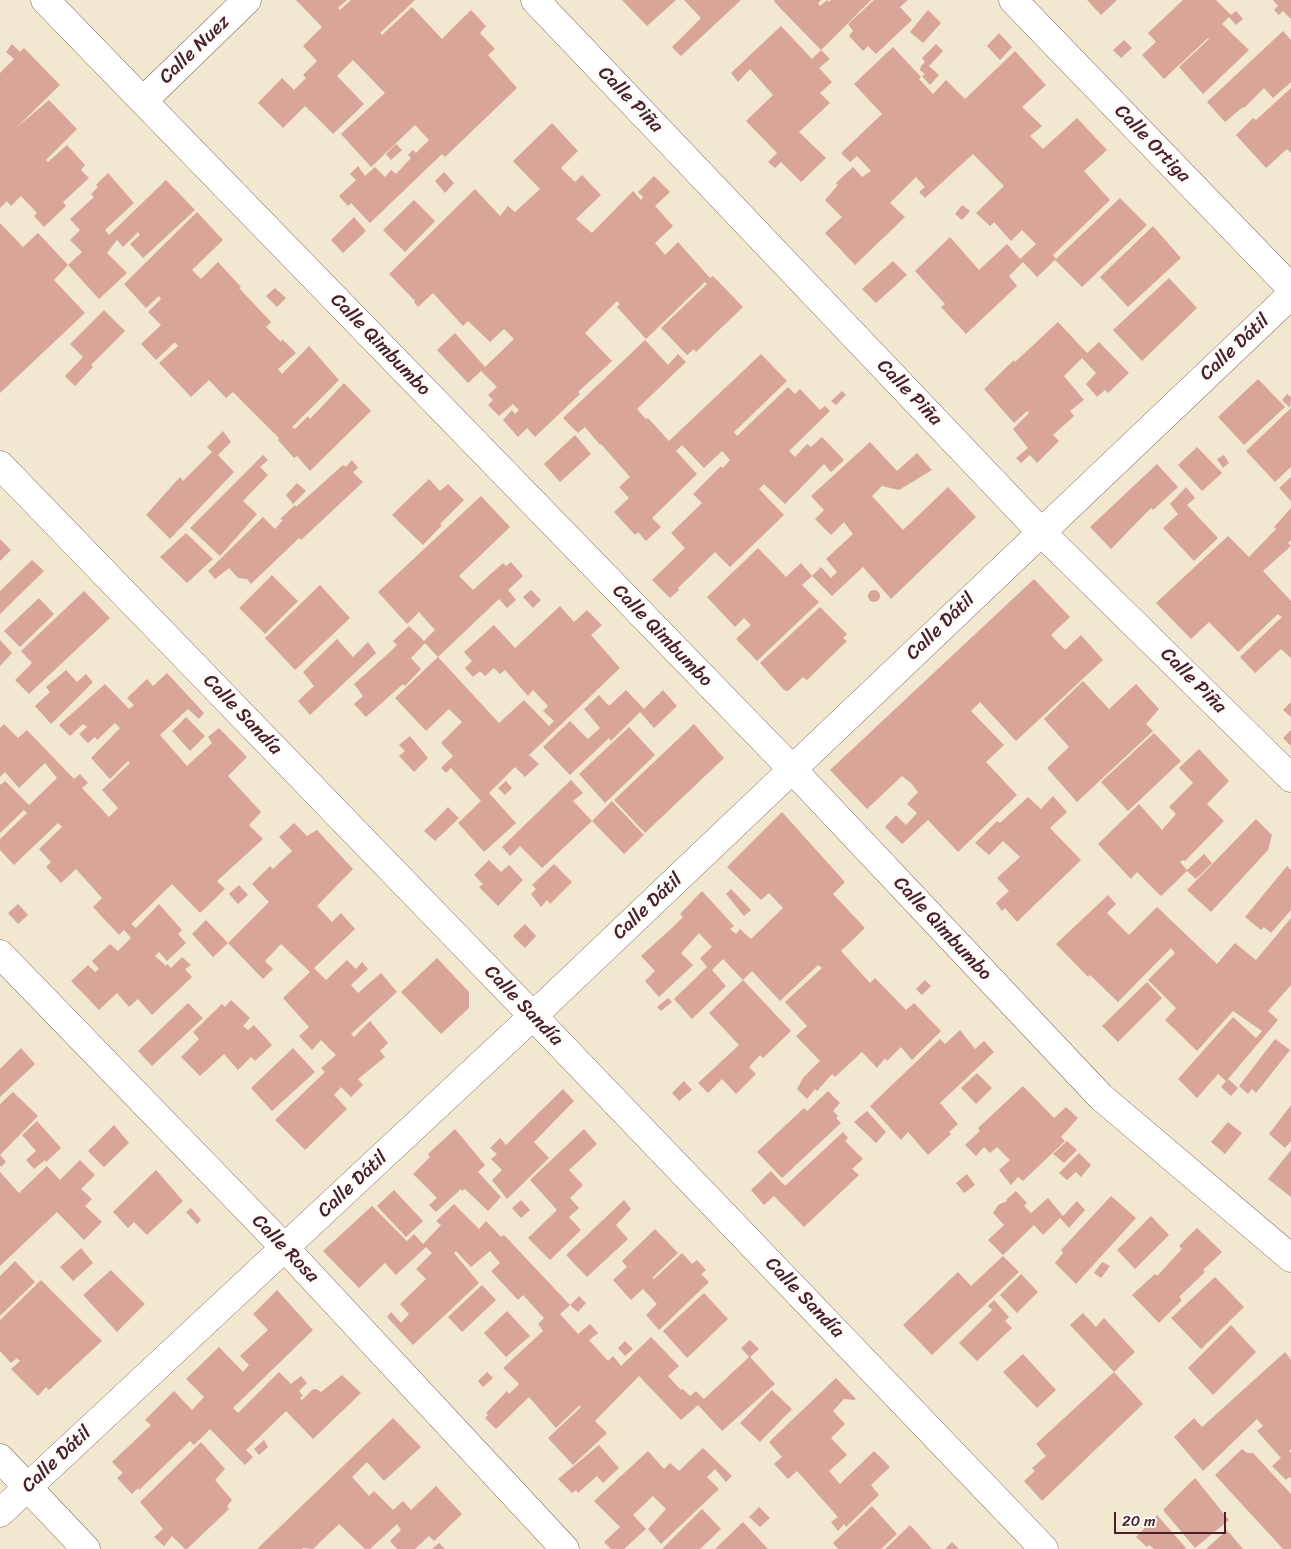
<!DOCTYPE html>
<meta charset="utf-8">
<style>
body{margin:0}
#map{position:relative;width:1291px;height:1549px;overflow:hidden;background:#f1e8cf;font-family:Sriracha,sans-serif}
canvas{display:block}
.scale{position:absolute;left:1114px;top:1512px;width:112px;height:22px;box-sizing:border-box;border:2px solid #4a1f2b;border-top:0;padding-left:6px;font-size:15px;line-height:18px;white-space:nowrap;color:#4a1f2b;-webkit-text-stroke:4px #fdfcf7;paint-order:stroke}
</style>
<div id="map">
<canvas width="1291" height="1549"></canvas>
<div class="scale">20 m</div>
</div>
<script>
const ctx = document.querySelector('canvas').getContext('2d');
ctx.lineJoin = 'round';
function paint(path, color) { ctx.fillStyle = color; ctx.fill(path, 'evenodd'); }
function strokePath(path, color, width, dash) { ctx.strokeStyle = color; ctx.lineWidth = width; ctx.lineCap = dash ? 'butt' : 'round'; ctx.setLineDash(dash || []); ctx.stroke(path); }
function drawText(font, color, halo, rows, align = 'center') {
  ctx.font = font + ' Sriracha,sans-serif'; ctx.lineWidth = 5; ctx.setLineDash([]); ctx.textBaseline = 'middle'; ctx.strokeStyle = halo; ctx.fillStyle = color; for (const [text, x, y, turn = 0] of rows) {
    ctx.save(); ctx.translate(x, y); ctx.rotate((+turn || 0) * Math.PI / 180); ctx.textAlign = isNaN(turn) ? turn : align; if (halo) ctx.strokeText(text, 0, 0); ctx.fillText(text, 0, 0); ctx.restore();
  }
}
paint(new Path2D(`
 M296 0H347L338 8 340 10 351 0H415L380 33 382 35 412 7 442 39 471 10 486 26 480 33 495 49 488 55 517 88 445 157 442 154 370 223 351 203 348 206 339 196 356 180 350 174 358 166 365 176 375 167 385 177 391 170 396 174 411 158 408 155 413 150 416 153 429 140 415 125 371 167 341 134 385 93 353 60 337 76 364 104 333 134 305 106 283 128 258 103 282 78 294 90 306 78 303 75 317 61 303 46 322 27Z
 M622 0H676L647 26Z
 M684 0H741L681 56 672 47 701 18Z
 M775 0H821L818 3 820 6 827 0 829 2 831 0H871L821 50 782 10 774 1Z
 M874 0H908L900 7 912 20 876 54 868 46 863 51 849 36 853 31 848 24Z
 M1087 0H1117L1101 15Z
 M1183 0H1216L1231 15 1236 11 1243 19 1236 25 1229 17 1222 24 1249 50 1203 94 1179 67 1209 39 1208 38 1164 79 1142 55 1156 42 1148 33Z
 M1273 0H1291V19L1283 11 1279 15 1274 10 1278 6Z
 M928 10 941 23 923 43 910 32Z
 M781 26 812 59 821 50 830 59 819 68 832 82 820 93 830 103 799 132 826 158 801 182 781 162 775 168 768 162 777 153 746 121 773 95 750 69 738 82 731 73Z
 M1283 31 1291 40V82L1273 98 1264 88 1244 108 1243 107 1225 122 1207 102Z
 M999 33 1012 47 1000 60 987 46Z
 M1124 40 1132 48 1121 58 1113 50Z
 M12 44 20 52 24 48 60 85 16 128 49 100 77 129 46 160 48 162 67 145 85 165 81 170 89 178 63 202 66 206 44 227 34 216 37 213 21 196 11 206 7 201 0 208V73L14 59 6 52Z
 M936 44 943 51 929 66 939 75 930 85 922 76 925 74 920 70 921 66 925 62 922 58Z
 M893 47 921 77 919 79 933 94 946 80 965 99 1015 51 1046 85 1022 107 1042 126 1030 136 1043 149 1077 118 1107 150 1084 171 1110 200 1053 255 1056 259 1120 198 1147 225 1082 287 1055 260 1037 277 1023 262 1009 276 1017 286 966 334 941 307 945 304 915 271 950 237 979 270 1007 244 1020 259 1036 244 1022 230 1011 241 994 222 990 226 976 213 1004 186 973 154 925 198 919 192 925 187 916 177 890 203 905 217 855 265 825 233 842 217 825 200 838 185 836 183 853 167 862 177 871 171 857 156 850 162 841 153 882 114 854 84Z
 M1291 88V153L1287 149 1266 168 1236 135 1253 118 1256 120Z
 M552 123 578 151 561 168 575 182 582 175 601 195 576 219 592 233 633 191 641 200 643 197 638 192 654 176 670 192 655 206 673 226 655 243 665 255 678 242 710 278 713 276 743 307 696 352 694 349 687 355 661 328 707 284 705 282 646 339 617 307 620 304 617 301 585 333 612 361 578 392 580 394 535 437 527 428 518 437 503 420 512 410 515 414 519 410 513 404 499 416 488 405 493 400 488 395 497 387 481 371 468 383 437 350 455 333 485 367 514 339 504 329 490 342 468 321 463 326 433 293 418 307 414 302 415 301 389 274 475 189 500 216 508 206 515 212 540 189 513 161Z
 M396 144 402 150 391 160 386 154Z
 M444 172 454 183 445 193 435 181Z
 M108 173 134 203 105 230 109 235 166 180 195 210 143 258 130 244 140 235 138 232 123 247 117 240 107 253 127 273 99 299 68 265 82 252 70 240 80 230 70 219 94 197 91 194 98 187 96 185Z
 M414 200 435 221 405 252 383 230Z
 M962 205 970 211 962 220 955 214Z
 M197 212 223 240 192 270 201 279 218 262 241 287 239 288 271 322 266 327 281 342 282 339 296 353 278 369 282 374 309 346 339 380 292 427 295 429 308 416 310 419 344 383 371 411 310 471 297 456 294 458 278 440 279 438 233 392 226 398 209 380 191 397 159 363 178 346 175 342 156 360 141 344 161 325 148 312 161 299 159 296 146 308 124 284Z
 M354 217 366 231 343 253 331 240Z
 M0 223 23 247 38 233 68 265 54 280 85 313 0 393Z
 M1153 226 1181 258 1128 307 1100 277Z
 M893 261 907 275 876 303 862 289Z
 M1169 278 1197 308 1142 361 1113 330Z
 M275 288 286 298 277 307 266 296Z
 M104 310 125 331 91 365 93 367 75 386 65 376 83 357 70 344Z
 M1058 322 1087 353 1099 342 1129 373 1108 393 1105 390 1097 397 1086 384 1096 373 1082 358 1064 376 1084 400 1070 411 1074 416 1053 435 1059 441 1037 463 1030 455 1021 463 1016 458 1028 448 1013 429 1029 413 1027 411 1014 423 984 389 1014 360 1015 362Z
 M645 340 668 365 678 354 686 362 637 409 646 419 648 418 669 441 761 354 787 381 734 432 737 436 788 387 795 394 800 389 820 410 825 406 830 411 789 451 795 457 807 444 811 447 822 437 844 460 831 472 824 464 785 504 764 484 759 489 784 515 730 567 715 552 678 588 679 590 670 598 652 580 685 548 671 533 702 503 693 494 721 466 723 468 730 460 722 451 704 468 682 445 676 451 697 474 652 518 661 527 646 541 638 532 635 535 614 512 629 498 619 487 630 477 601 444 600 445 585 427 578 433 563 418Z
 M1258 379 1285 407 1244 445 1218 417Z
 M842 391 846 395 836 405 831 401Z
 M1287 394 1291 397 1290 408 1282 400Z
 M1291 408V467L1275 482 1246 451Z
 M223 431 231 442 218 455 234 472 170 539 146 515 180 477 183 481 212 452 207 447Z
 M575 435 591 454 560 482 544 464Z
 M870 442 897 471 917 453 932 470 899 490 882 486 872 496 903 530 948 487 976 517 891 599 863 567 832 596 812 576 821 567 831 578 837 572 826 559 853 534 844 522 831 535 815 519 824 510 811 496Z
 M1197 447 1222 473 1202 491 1178 465Z
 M263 455 268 460 260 467 268 475 243 501 257 514 220 556 190 528Z
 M1224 455 1229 463 1223 468 1217 459Z
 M352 460 358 468 353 472 363 482 301 540 299 538 251 584 247 579 238 578 229 568 215 579 208 571 263 517 275 529 283 520 280 519 295 505 296 507 343 465 346 467Z
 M1157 464 1178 487 1153 510 1151 508 1111 549 1090 527Z
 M1291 477V501L1279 488Z
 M429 479 440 491 448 484 464 500 440 524 442 525 423 545 392 515Z
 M297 483 306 491 293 504 286 495Z
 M1186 487 1195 498 1187 505 1218 538 1194 561 1163 528 1178 514 1170 504Z
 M481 496 510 527 459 576 473 590 503 563 506 566 511 562 523 576 508 590 516 600 507 608 499 599 438 657 425 643 411 658 421 669 405 686 403 684 366 717 354 704 363 696 354 684 389 653 397 645 393 641 409 626 424 641 435 630 419 612 407 624 378 592Z
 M1291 508V540L1288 543 1291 546 1263 571 1291 601V658L1281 649 1255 673 1240 657 1282 617 1278 614 1238 652 1209 622 1191 639 1156 603 1228 536 1249 557 1276 529 1274 527Z
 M186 533 213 559 187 583 160 557Z
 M0 539 11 550 0 561Z
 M758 548 786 577 801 563 812 576 802 585 819 602 757 661 736 639 751 625 744 618 735 627 707 597Z
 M32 560 44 571 0 614V591Z
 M272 575 298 601 265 634 239 608Z
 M1034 579 1070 617 1051 635 1065 650 1081 635 1103 660 1016 741 980 702 971 711 1004 745 986 762 1017 795 958 852 928 820 902 844 885 827 896 815 906 825 917 813 907 804 918 792 911 783 902 776 867 809 830 770Z
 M320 585 350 618 295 670 265 638Z
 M531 590 541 600 533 608 523 597Z
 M868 596a6 6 0 1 1 12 0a6 6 0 1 1-12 0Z
 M84 591 110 618 29 694 15 680 32 663 21 651Z
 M39 598 54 614 20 647 4 631Z
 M560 606 574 622 587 610 602 625 591 635 620 668 529 755 539 764 525 777 515 767 489 793 516 823 484 852 458 823 481 801 451 768 446 773 441 768 453 756 441 743 462 722 449 709 426 731 395 698 438 657 499 723 524 700 549 726 554 721 543 711 548 706 533 690 528 696 505 670 500 674 494 668 485 676 480 671 473 677 465 668 472 661 464 652 494 625 515 648Z
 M820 607 847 634 843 638 847 641 807 680 803 677 788 691 784 690 760 663Z
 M337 639 353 657 368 642 376 653 310 715 298 701 314 686 303 672Z
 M0 640 12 653 0 666Z
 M66 670 77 682 86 674 93 682 51 724 35 706 50 692 46 687Z
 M167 673 204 713 199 719 188 709 160 735 187 766 212 743 208 737 219 728 247 757 228 776 261 812 249 825 263 839 217 881 225 889 200 913 172 884 131 924 136 928 159 904 182 930 178 934 186 943 167 961 159 952 155 956 166 966 167 964 171 968 182 957 191 965 185 969 192 977 152 1015 138 999 129 1007 117 993 99 1010 71 981 88 965 95 972 99 969 92 961 110 944 118 951 131 938 124 930 119 935 93 907 102 898 76 869 61 883 46 867 51 862 39 849 62 827 58 823 14 865 0 850V839L27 813 24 810 0 833V785L5 781 29 805 57 778 45 763 19 788 5 772 0 777V728L4 724 18 738 27 730 74 779 80 774 88 783 82 788 109 817 118 808 102 790 130 763 128 761 110 779 91 758 120 728 115 723 97 740 95 737 88 743 79 734 87 727 83 724 70 736 59 725 105 684 129 709 134 705 127 698 147 679 153 686Z
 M1083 681 1109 709 1136 684 1159 709 1146 724 1153 731 1077 802 1047 768 1069 747 1044 719Z
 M626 690 644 709 663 690 677 706 654 728 640 712 611 741 609 738 570 775 543 747 570 721 588 739 600 728 584 709 599 695 609 706Z
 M1291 702V717L1283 710Z
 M186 717 205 736 190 751 172 731Z
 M694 724 724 758 645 833 614 800Z
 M629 727 655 755 605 803 579 774Z
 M1291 730V746L1283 738Z
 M1154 733 1181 761 1128 811 1101 782Z
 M410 736 428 758 414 772 399 756 405 751 399 745Z
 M1199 749 1229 781 1207 804 1224 821 1185 861 1183 860 1180 862 1187 870 1204 854 1212 863 1196 879 1187 871 1161 896 1137 872 1131 879 1098 844 1139 804 1162 830 1176 814 1169 807 1193 783 1179 768Z
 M571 780 583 793 573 801 592 821 542 868 520 846 510 856 502 847Z
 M506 781 512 788 505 795 498 788Z
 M1053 796 1067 812 1050 828 1081 860 1017 922 1005 908 1002 911 996 903 1009 891 997 878 1020 857 1003 841 989 855 975 843 997 821 1000 823 1028 797 1041 809Z
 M612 801 644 835 624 854 592 821Z
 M448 807 459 818 435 841 424 831Z
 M782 812 845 882 833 894 865 928 841 951 870 983 875 978 906 1010 914 1003 941 1031 912 1060 901 1047 887 1061 885 1058 877 1068 862 1052 835 1077 832 1074 817 1091 815 1089 807 1099 797 1089 803 1078 820 1061 796 1036 807 1026 785 1002 822 968 818 965 780 1001 752 971 743 980 791 1031 763 1058 760 1055 749 1067 756 1074 736 1094 722 1079 708 1093 698 1083 739 1045 709 1013 743 980 723 959 712 970 726 986 692 1019 674 999 707 967 700 958 712 947 699 933 681 953 693 965 659 997 645 981 655 971 641 956 674 926 683 917 680 914 702 891 734 926 730 929 736 934 740 929 751 939 783 908 769 893 761 900 727 867Z
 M1256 819 1272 835 1268 850 1211 912 1187 890Z
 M294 823 307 836 317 830 353 869 317 906 332 922 341 913 355 929 314 968 326 980 347 960 356 969 362 962 368 969 351 985 358 993 381 973 397 992 351 1034 354 1037 370 1021 388 1043 380 1051 385 1057 358 1079 363 1085 351 1097 341 1087 334 1095 347 1109 305 1150 275 1120 325 1072 321 1068 336 1055 321 1040 312 1050 299 1036 309 1027 283 998 310 972 281 944 265 961 273 969 263 979 228 943 213 957 192 934 206 920 228 943 269 902 252 884 270 866 273 869 292 851 279 837Z
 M489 860 501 872 509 865 523 880 498 906 479 887 483 884 474 875Z
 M554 864 572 882 550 904 547 900 541 907 531 894 536 889 532 885Z
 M1287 866 1291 870V910L1271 933 1264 927 1261 930 1245 917Z
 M239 885 248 895 238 904 229 894Z
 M731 889 751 910 744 916 726 894Z
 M1108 895 1116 904 1107 913 1129 935 1157 907 1217 964 1235 943 1256 960 1291 918V985L1268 1011 1278 1020 1228 1079 1238 1088 1231 1096 1221 1087 1226 1081 1218 1074 1197 1098 1178 1079 1233 1017 1256 1038 1262 1031 1233 1011 1197 1051 1165 1020 1176 1008 1148 980 1175 953 1171 948 1118 1002 1090 975 1088 977 1056 944Z
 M18 904 28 915 18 924 8 913Z
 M525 924 536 936 525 948 513 936Z
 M437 958 469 992V1008L441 1034 401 992Z
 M925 980 931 986 922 995 916 989Z
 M1147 982 1162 998 1118 1042 1102 1026Z
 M668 998 672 1002 661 1011 657 1007Z
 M231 1000 250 1018 243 1026 248 1030 254 1025 272 1045 255 1061 251 1057 238 1070 224 1054 200 1076 181 1057 199 1039 193 1032 222 1004 225 1007Z
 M188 1003 203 1018 152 1066 138 1051Z
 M960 1030 975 1049 984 1041 994 1052 940 1103 958 1124 949 1132 951 1134 928 1155 908 1132 901 1140 870 1106 940 1039 945 1044Z
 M1275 1039 1290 1050 1256 1093 1252 1089 1248 1094 1239 1086Z
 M21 1048 35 1064 0 1097V1069Z
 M293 1048 315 1072 272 1111 251 1088Z
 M977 1073 992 1088 976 1104 961 1088Z
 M684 1081 692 1090 679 1101 672 1093Z
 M1023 1086 1054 1118 1066 1107 1078 1118 1061 1137 1065 1141 1023 1181 1018 1177 1011 1185 999 1170 1010 1160 997 1147 990 1153 984 1147 976 1156 965 1145 980 1131 978 1128Z
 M563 1089 574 1101 534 1142 549 1158 507 1199 492 1180 502 1170 491 1159 497 1154 490 1148 500 1138 506 1145Z
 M828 1091 840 1103 833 1111 838 1116 836 1118 841 1123 782 1178 757 1152 804 1108 807 1111Z
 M13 1092 38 1116 0 1155 6 1162 1 1167 0 1165V1104Z
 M1291 1105V1141L1285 1148 1269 1134Z
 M867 1111 886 1132 876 1143 854 1122Z
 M37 1121 61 1148 46 1162 45 1160 34 1169 26 1160 36 1151 22 1135Z
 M1228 1122 1242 1133 1225 1154 1211 1142Z
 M114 1125 129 1143 104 1167 88 1151Z
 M455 1129 485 1165 478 1172 501 1197 488 1211 465 1189 462 1191 461 1189 436 1212 429 1205 437 1198 413 1174 430 1157 428 1154Z
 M584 1129 597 1144 569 1170 583 1185 570 1198 579 1208 569 1217 581 1230 550 1260 528 1238 557 1210 530 1180Z
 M843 1132 848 1138 845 1141 863 1159 852 1169 859 1175 804 1227 774 1196 764 1205 751 1190 771 1171 785 1186Z
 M1067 1141 1077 1150 1064 1163 1053 1154Z
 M1291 1150V1197L1268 1179Z
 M1079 1153 1091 1165 1081 1177 1076 1172 1067 1180 1059 1173Z
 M80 1160 95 1175 81 1189 92 1199 85 1206 102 1222 84 1240 57 1212 0 1266V1172L19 1193 47 1166 60 1180Z
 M156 1170 183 1201 147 1235 134 1222 128 1228 113 1212Z
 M967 1174 975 1185 964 1193 956 1183Z
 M394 1190 423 1221 406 1237 377 1206Z
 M1016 1191 1027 1203 1024 1206 1031 1213 1048 1198 1063 1216 1077 1201 1085 1210 1069 1228 1060 1218 1043 1235 1034 1225 1003 1255 988 1240 1004 1225 993 1213 998 1205 1007 1201 1006 1200Z
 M1111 1196 1136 1218 1076 1284 1055 1263 1063 1253 1061 1250Z
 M521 1200 530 1210 521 1218 512 1208Z
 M624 1200 631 1209 616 1225 628 1239 587 1277 566 1255Z
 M454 1204 479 1229 486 1221 501 1237 504 1235 570 1305 560 1314 578 1334 590 1324 598 1333 589 1340 608 1361 613 1356 621 1366 651 1337 679 1366 668 1376 681 1390 683 1389 690 1396 696 1391 704 1399 749 1357 741 1348 750 1340 759 1349 750 1357 775 1384 722 1431 698 1405 681 1420 639 1376 595 1421 607 1433 573 1465 548 1438 581 1407 580 1405 556 1428 529 1397 496 1429 485 1418 488 1415 486 1413 507 1391 509 1394 519 1384 503 1368 543 1331 538 1324 544 1318 523 1295 518 1300 491 1271 500 1263 490 1251 471 1267 456 1251 454 1253 479 1283 413 1345 387 1317 391 1312 401 1323 409 1314 400 1304 426 1279 416 1269 432 1253 426 1247 396 1275 385 1263 359 1288 323 1251 372 1206 407 1241 414 1234 423 1244 441 1225 436 1221Z
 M191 1208 201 1220 197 1224 186 1212Z
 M1151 1216 1169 1235 1135 1269 1117 1250Z
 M1197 1228 1222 1252 1203 1270 1205 1272 1179 1297 1182 1300 1159 1323 1132 1295 1155 1274 1157 1276 1182 1249 1179 1246Z
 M655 1229 678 1253 652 1278 654 1279 682 1253 692 1264 697 1260 706 1270 701 1274 709 1282 659 1330 646 1315 657 1304 643 1289 631 1300 613 1280 627 1267 622 1261Z
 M81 1248 93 1263 73 1281 60 1267Z
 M1003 1256 1019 1272 932 1355 903 1325 958 1272 971 1286Z
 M15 1261 35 1282 0 1316V1276Z
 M1102 1262 1110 1266 1101 1278 1094 1273Z
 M111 1270 145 1304 117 1332 83 1295Z
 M1021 1274 1038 1292 1017 1313 1000 1295Z
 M1215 1277 1244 1307 1201 1349 1171 1318Z
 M41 1280 102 1341 49 1390 46 1387 38 1396 11 1369 20 1361 17 1358 11 1363 0 1351V1320Z
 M482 1285 496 1300 462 1332 448 1317Z
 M277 1290 313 1330 233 1408 238 1413 279 1372 291 1384 301 1376 307 1383 299 1391 303 1396 300 1398 302 1400 312 1390 316 1389 321 1392 342 1375 361 1393 313 1439 286 1411 246 1450 253 1457 245 1465 210 1429 194 1445 190 1441 139 1490 138 1488 132 1494 117 1478 123 1473 112 1462 151 1425 145 1420 174 1391 192 1410 204 1397 186 1379 219 1347 243 1372 249 1365 240 1356 268 1330 253 1314Z
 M704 1293 728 1319 687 1358 663 1331Z
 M579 1296 586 1303 578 1312 570 1305Z
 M994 1300 1009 1317 1005 1321 1012 1328 977 1361 959 1343 992 1310 988 1306Z
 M507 1311 530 1336 506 1357 484 1333Z
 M1083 1313 1096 1327 1104 1318 1135 1352 1114 1372 1070 1325Z
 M1231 1325 1256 1352 1213 1395 1188 1368Z
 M625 1341 633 1349 625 1356 618 1348Z
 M1285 1352 1291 1360V1449L1289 1451 1291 1453V1478L1289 1477 1286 1480 1272 1466 1281 1458 1257 1431 1263 1426 1257 1419 1203 1471 1174 1437 1194 1418 1202 1427Z
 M1023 1354 1056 1390 1037 1408 1003 1372Z
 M487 1372 493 1378 483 1387 478 1381Z
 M1114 1372 1143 1404 1042 1501 1024 1481 1035 1471 1032 1468 1046 1456 1036 1444Z
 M836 1378 856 1399 854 1400 844 1399 833 1411 845 1424 831 1438 847 1455 829 1471 840 1484 874 1451 890 1467 871 1485 879 1495 846 1527 844 1524 838 1531 831 1522 838 1517 797 1471 788 1479 774 1464 782 1457 769 1442Z
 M772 1390 792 1409 760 1442 740 1423Z
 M393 1418 421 1447 384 1481 367 1462 352 1477 369 1496 374 1491 393 1510 403 1501 411 1510 436 1486 462 1514 434 1541 429 1536 415 1549H397L390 1541 401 1530 397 1524 370 1549H365L339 1524 313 1549 303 1548 302 1549H257Z
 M264 1440 268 1447 259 1455 254 1449Z
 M201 1442 225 1469 215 1480 232 1500 227 1506 229 1509 187 1549H185L172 1536 164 1546 154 1537 163 1529 140 1502Z
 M599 1445 619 1468 603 1483 597 1476 578 1493 576 1490 572 1493 558 1479Z
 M703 1448 732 1476 726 1482 715 1469 707 1477 719 1489 661 1544 648 1529 666 1509 653 1496 633 1515 646 1529 624 1549H611L604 1542 620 1527 594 1501 648 1451 664 1469 670 1463 679 1471Z
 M1242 1449 1247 1453H1253L1291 1494V1549H1283L1215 1475Z
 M1195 1478 1229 1520 1195 1548 1163 1510Z
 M872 1506 897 1534 881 1549H838L833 1543Z
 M759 1507 770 1518 760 1527 749 1517Z
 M702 1509 721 1529 700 1549H662Z
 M1157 1515 1186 1548 1185 1549H1154L1149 1545 1147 1547 1136 1537Z
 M743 1522 768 1549H715Z
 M910 1525 932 1549H885Z
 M1227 1530 1243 1549H1206Z
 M952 1542 959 1549H945Z
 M439 1543 445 1549H432Z`), '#d8a598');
const minor = new Path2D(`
 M45 0 793 770 1101 1097 1291 1258
 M535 0 1041 532 1291 778
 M1013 0 1291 288
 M144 100 247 0
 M0 465 533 1016 1044 1549
 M0 954 285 1248 565 1549
 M0 1458 86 1549
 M0 1513 533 1016 1291 295`);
strokePath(minor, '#846564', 29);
strokePath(minor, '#fff', 28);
drawText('19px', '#4a1f2b', '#fdfcf7', [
 ["Calle Nuez",195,50,-44],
 ["Calle Piña",630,100,46],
 ["Calle Ortiga",1152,144,46],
 ["Calle Qimbumbo",380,345,46],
 ["Calle Dátil",1235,348,-43],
 ["Calle Piña",909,393,46],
 ["Calle Dátil",941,627,-44],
 ["Calle Qimbumbo",662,636,46],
 ["Calle Piña",1193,681,45],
 ["Calle Sandía",242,715,46],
 ["Calle Dátil",648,907,-43],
 ["Calle Qimbumbo",942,929,47],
 ["Calle Sandía",523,1006,46],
 ["Calle Dátil",353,1185,-43],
 ["Calle Rosa",285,1249,46],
 ["Calle Sandía",804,1298,46],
 ["Calle Dátil",57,1460,-43]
]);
</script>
